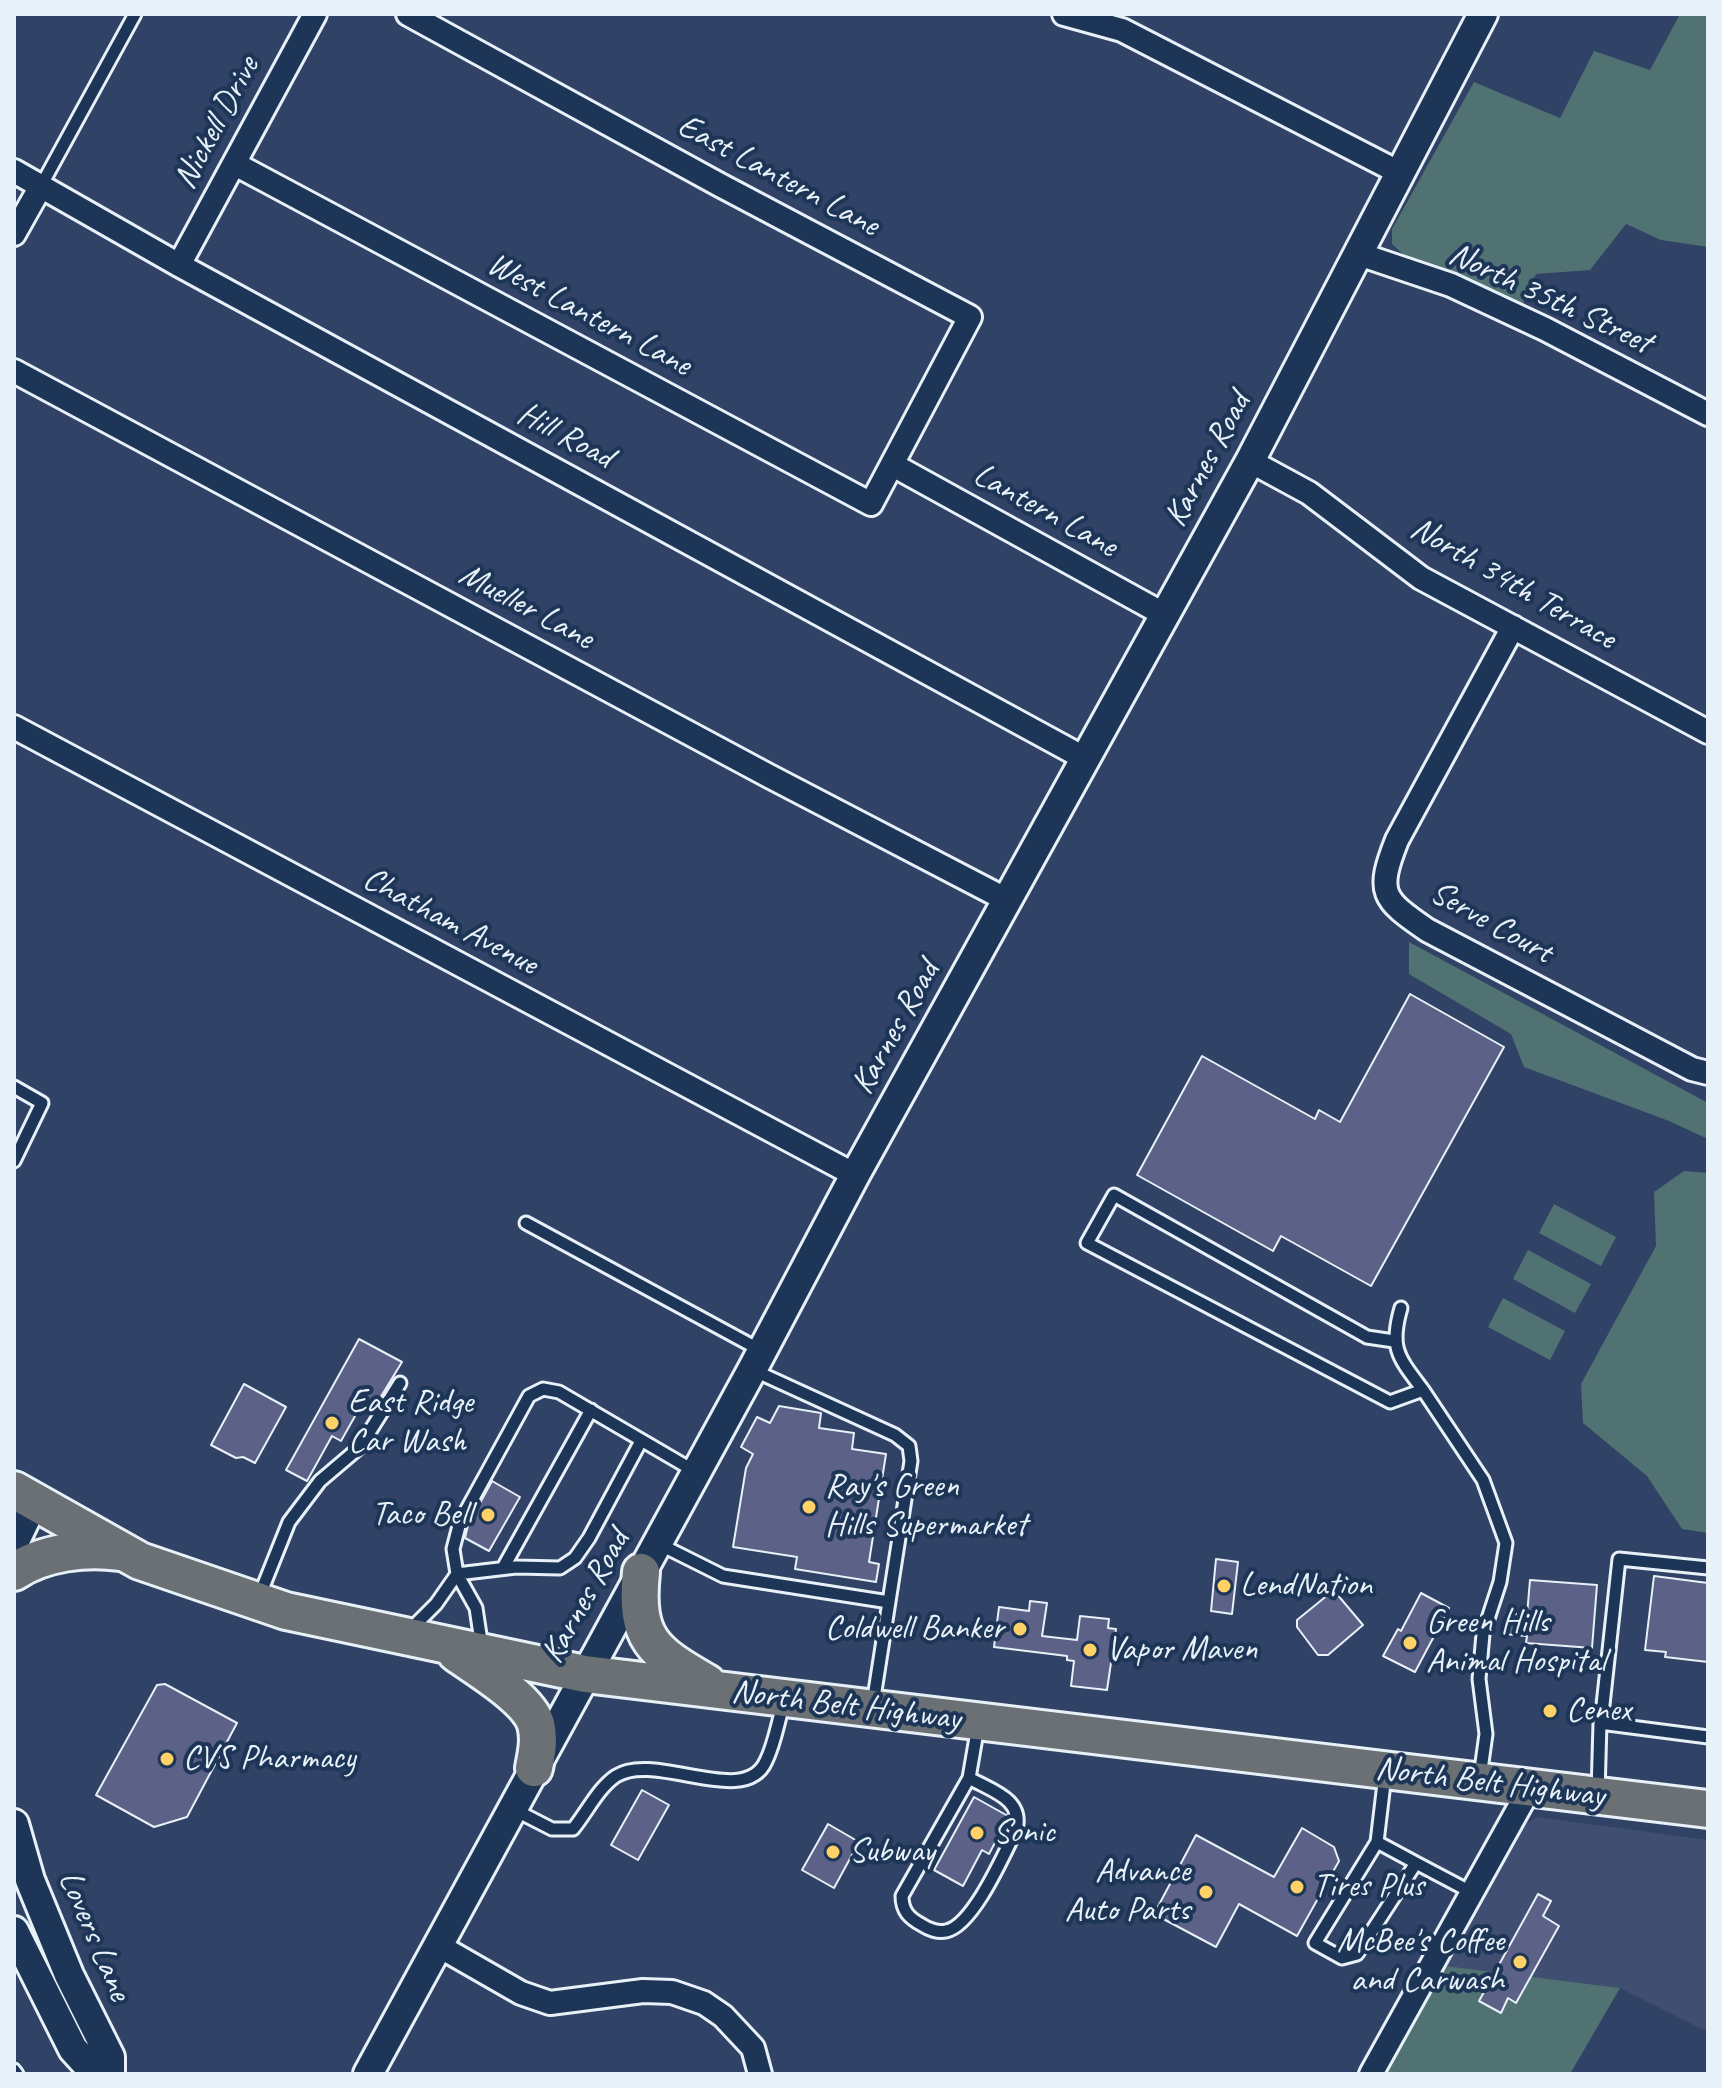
<!DOCTYPE html>
<style>
body{margin:0}
#map{position:relative;width:1722px;height:2088px;overflow:hidden;background:#304265;font-family:Caveat,sans-serif}
canvas{display:block}
.frame{position:absolute;inset:0;border:16px solid #e8f1f8;pointer-events:none}
</style>
<div id="map">
<canvas width="1722" height="2088"></canvas>
<div class="frame"></div>
</div>
<script>
const ctx = document.querySelector('canvas').getContext('2d');
ctx.lineJoin = 'round';
function paint(path, color) { ctx.fillStyle = color; ctx.fill(path, 'evenodd'); }
function strokePath(path, color, width, dash) { ctx.strokeStyle = color; ctx.lineWidth = width; ctx.lineCap = dash ? 'butt' : 'round'; ctx.setLineDash(dash || []); ctx.stroke(path); }
function drawText(font, color, halo, rows, align = 'center') {
  ctx.font = font + ' Caveat,sans-serif'; ctx.lineWidth = 8; ctx.setLineDash([]); ctx.textBaseline = 'middle'; ctx.strokeStyle = halo; ctx.fillStyle = color; for (const [text, x, y, turn = 0] of rows) {
    ctx.save(); ctx.translate(x, y); ctx.rotate((+turn || 0) * Math.PI / 180); ctx.textAlign = isNaN(turn) ? turn : align; if (halo) ctx.strokeText(text, 0, 0); ctx.fillText(text, 0, 0); ctx.restore();
  }
}
paint(new Path2D(`
 M1537 1817 1708 1840V2032L1620 1988 1446 1966 1523 1825Z`), '#404e72');
paint(new Path2D(`
 M1680 14H1708V247L1661 240 1626 224 1590 270 1536 274 1520 310 1407 258 1392 244V229L1474 82 1560 118 1594 51 1650 70Z
 M1409 942 1708 1103V1139L1669 1121 1524 1067 1511 1034 1409 974Z
 M1684 1171 1708 1173V1533L1682 1529 1647 1476 1583 1423 1581 1384 1656 1246 1654 1192Z
 M1554 1204 1616 1237 1601 1266 1539 1233Z
 M1528 1250 1591 1284 1575 1313 1513 1279Z
 M1503 1298 1565 1331 1550 1360 1488 1327Z
 M1446 1966 1620 1988 1570 2074H1385Z`), '#517272');
const building = new Path2D(`
 M1410 994 1504 1047 1371 1286 1281 1236 1273 1251 1137 1175 1202 1056 1315 1119 1319 1110 1340 1122Z
 M359 1339 402 1362 374 1408 363 1402 341 1441 332 1436 307 1481 286 1470Z
 M244 1384 286 1407 255 1463 243 1457 236 1458 211 1445Z
 M779 1406 821 1413 819 1428 854 1433 852 1449 886 1454 869 1562 879 1564 876 1582 795 1569 797 1557 733 1547 746 1468 753 1454 741 1447 757 1417 770 1423Z
 M492 1481 520 1497 489 1551 465 1538 468 1525Z
 M1216 1559 1238 1562 1232 1614 1211 1611Z
 M1654 1576 1708 1583V1662L1665 1657 1666 1652 1645 1650Z
 M1530 1580 1597 1585 1592 1648 1526 1643 1527 1636 1504 1634 1506 1613 1527 1615Z
 M1336 1593 1363 1625 1328 1655H1318L1297 1627V1620L1329 1594Z
 M1421 1593 1449 1608 1415 1672 1383 1656 1398 1629 1401 1631Z
 M1030 1601 1047 1603 1042 1636 1077 1640 1080 1616 1109 1619 1108 1628 1116 1629 1107 1690 1071 1686 1074 1661 1067 1660V1656L994 1647 999 1607 1029 1611Z
 M165 1684 237 1723 187 1817 154 1827 96 1795 157 1685Z
 M642 1790 669 1805 638 1860 611 1845Z
 M974 1797 1008 1816V1818L989 1854 982 1850 963 1886 934 1870Z
 M828 1824 859 1842 834 1888 802 1870Z
 M1302 1828 1334 1847 1339 1861 1297 1936 1239 1904 1216 1947 1154 1914 1196 1835 1274 1877Z
 M1538 1894 1551 1901 1543 1916 1559 1926 1516 2003 1508 1998 1501 2013 1479 2001Z`);
paint(building, '#5c6187');
strokePath(building, '#e8f1f8', 2);
const service = new Path2D(`
 M41 186 135 14
 M14 1087 42 1103 14 1161
 M526 1223 762 1351
 M1401 1308C1389 1349 1399 1358 1423 1390
 M1394 1341 1367 1337 1114 1195 1087 1243 1390 1402 1423 1390 1483 1480 1506 1543 1500 1582 1483 1634 1479 1679 1486 1734 1480 1777
 M753 1370 895 1435 909 1446 911 1461 873 1704
 M659 1544 723 1576 889 1602
 M503 1568 591 1410
 M259 1597 289 1522 320 1481 360 1447 400 1383
 M409 1631 436 1604 457 1574 516 1567 560 1568 575 1558 589 1538 641 1441
 M482 1648 476 1608 457 1574 453 1549 460 1522 529 1396 543 1389 559 1392 696 1472
 M1601 1723 1619 1559 1708 1568
 M1385 1775 1377 1842 1315 1943 1342 1958 1357 1954 1416 1863 1471 1892
 M969 1778C992 1791 1024 1799 1016 1830 1004 1854 973 1926 946 1931 938 1933 928 1929 922 1925 909 1918 902 1911 902 1896L969 1778 978 1726
 M1598 1793 1600 1723 1708 1737
 M513 1809 552 1829H573C587 1812 598 1788 616 1776 655 1751 745 1809 766 1761 775 1743 778 1721 784 1702
 M1377 1842 1416 1863
 M14 2070 17 2074`);
const minor = new Path2D(`
 M1064 14 1122 30 1400 173
 M235 164 871 504 970 317 720 185 408 14
 M14 171 179 265 1084 758
 M14 234 41 186
 M1359 254 1451 285 1545 329 1708 414
 M179 265 315 14
 M14 371 769 776 1007 900
 M1250 461 1309 493 1421 578 1708 732
 M893 465 1165 615
 M1513 627 1397 840C1376 893 1382 899 1427 930L1692 1069 1708 1073
 M14 727 855 1175
 M439 1946 521 1993 550 2003 643 1991 672 1992 704 2003 723 2016 753 2048 760 2074
 M1371 2074 1530 1788`);
const tertiary = new Path2D(`
 M14 1543 34 1501
 M14 1824 30 1880 69 1975 110 2057V2074
 M14 1931 73 2049 94 2072 99 2074
 M368 2074 752 1370 855 1175 1250 461 1483 14`);
const primary = new Path2D(`
 M14 1490 140 1561 286 1611 585 1674 1708 1809
 M14 1572C43 1552 87 1547 120 1552
 M641 1572C634 1639 653 1652 707 1683
 M456 1653C478 1669 528 1698 536 1724 540 1739 537 1753 534 1768`);
strokePath(service, '#e8f1f8', 17);
strokePath(minor, '#e8f1f8', 28);
strokePath(tertiary, '#e8f1f8', 34);
strokePath(primary, '#e8f1f8', 42);
strokePath(service, '#1d3557', 11);
strokePath(minor, '#1d3557', 22);
strokePath(tertiary, '#1d3557', 28);
strokePath(primary, '#6a7074', 36);
for (const [x, y, r, color] of [
 [332,1423,8,"#ffd166"],
 [809,1507,8,"#ffd166"],
 [488,1515,8,"#ffd166"],
 [1224,1586,8,"#ffd166"],
 [1020,1629,8,"#ffd166"],
 [1410,1643,8,"#ffd166"],
 [1090,1650,8,"#ffd166"],
 [1550,1711,8,"#ffd166"],
 [167,1759,8,"#ffd166"],
 [977,1833,8,"#ffd166"],
 [833,1852,8,"#ffd166"],
 [1297,1887,8,"#ffd166"],
 [1206,1892,8,"#ffd166"],
 [1520,1962,8,"#ffd166"]
]) { const dot = new Path2D(); dot.arc(x, y, r, 0, 2 * Math.PI); ctx.fillStyle = color; ctx.fill(dot); strokePath(dot, '#1d3557', 3); }
drawText('34px', '#e8f1f8', '#1d3557', [
 ["Nickell Drive",217,123,-62],
 ["East Lantern Lane",778,176,28],
 ["North 35th Street",1550,299,25],
 ["West Lantern Lane",589,315,28],
 ["Hill Road",565,436,28],
 ["Karnes Road",1208,460,-62],
 ["Lantern Lane",1045,511,29],
 ["North 34th Terrace",1513,584,30],
 ["Mueller Lane",526,607,28],
 ["Chatham Avenue",450,922,28],
 ["Serve Court",1491,923,29],
 ["Karnes Road",896,1028,-61],
 ["Karnes Road",586,1597,-61],
 ["North Belt Highway",846,1706,7],
 ["North Belt Highway",1490,1783,7],
 ["Lovers Lane",94,1936,67]
]);
drawText('34px', '#e8f1f8', '#1d3557', [
 ["East Ridge",348,1403],
 ["Car Wash",348,1442],
 ["Ray's Green",825,1487],
 ["Hills Supermarket",825,1526],
 ["Taco Bell",472,1515,"right"],
 ["LendNation",1240,1586],
 ["Green Hills",1426,1623],
 ["Animal Hospital",1426,1662],
 ["Coldwell Banker",1004,1629,"right"],
 ["Vapor Maven",1106,1650],
 ["Cenex",1566,1711],
 ["CVS Pharmacy",183,1759],
 ["Sonic",993,1833],
 ["Subway",849,1852],
 ["Advance",1190,1872,"right"],
 ["Auto Parts",1190,1911,"right"],
 ["Tires Plus",1313,1887],
 ["McBee's Coffee",1504,1942,"right"],
 ["and Carwash",1504,1981,"right"]
], 'left');
</script>
